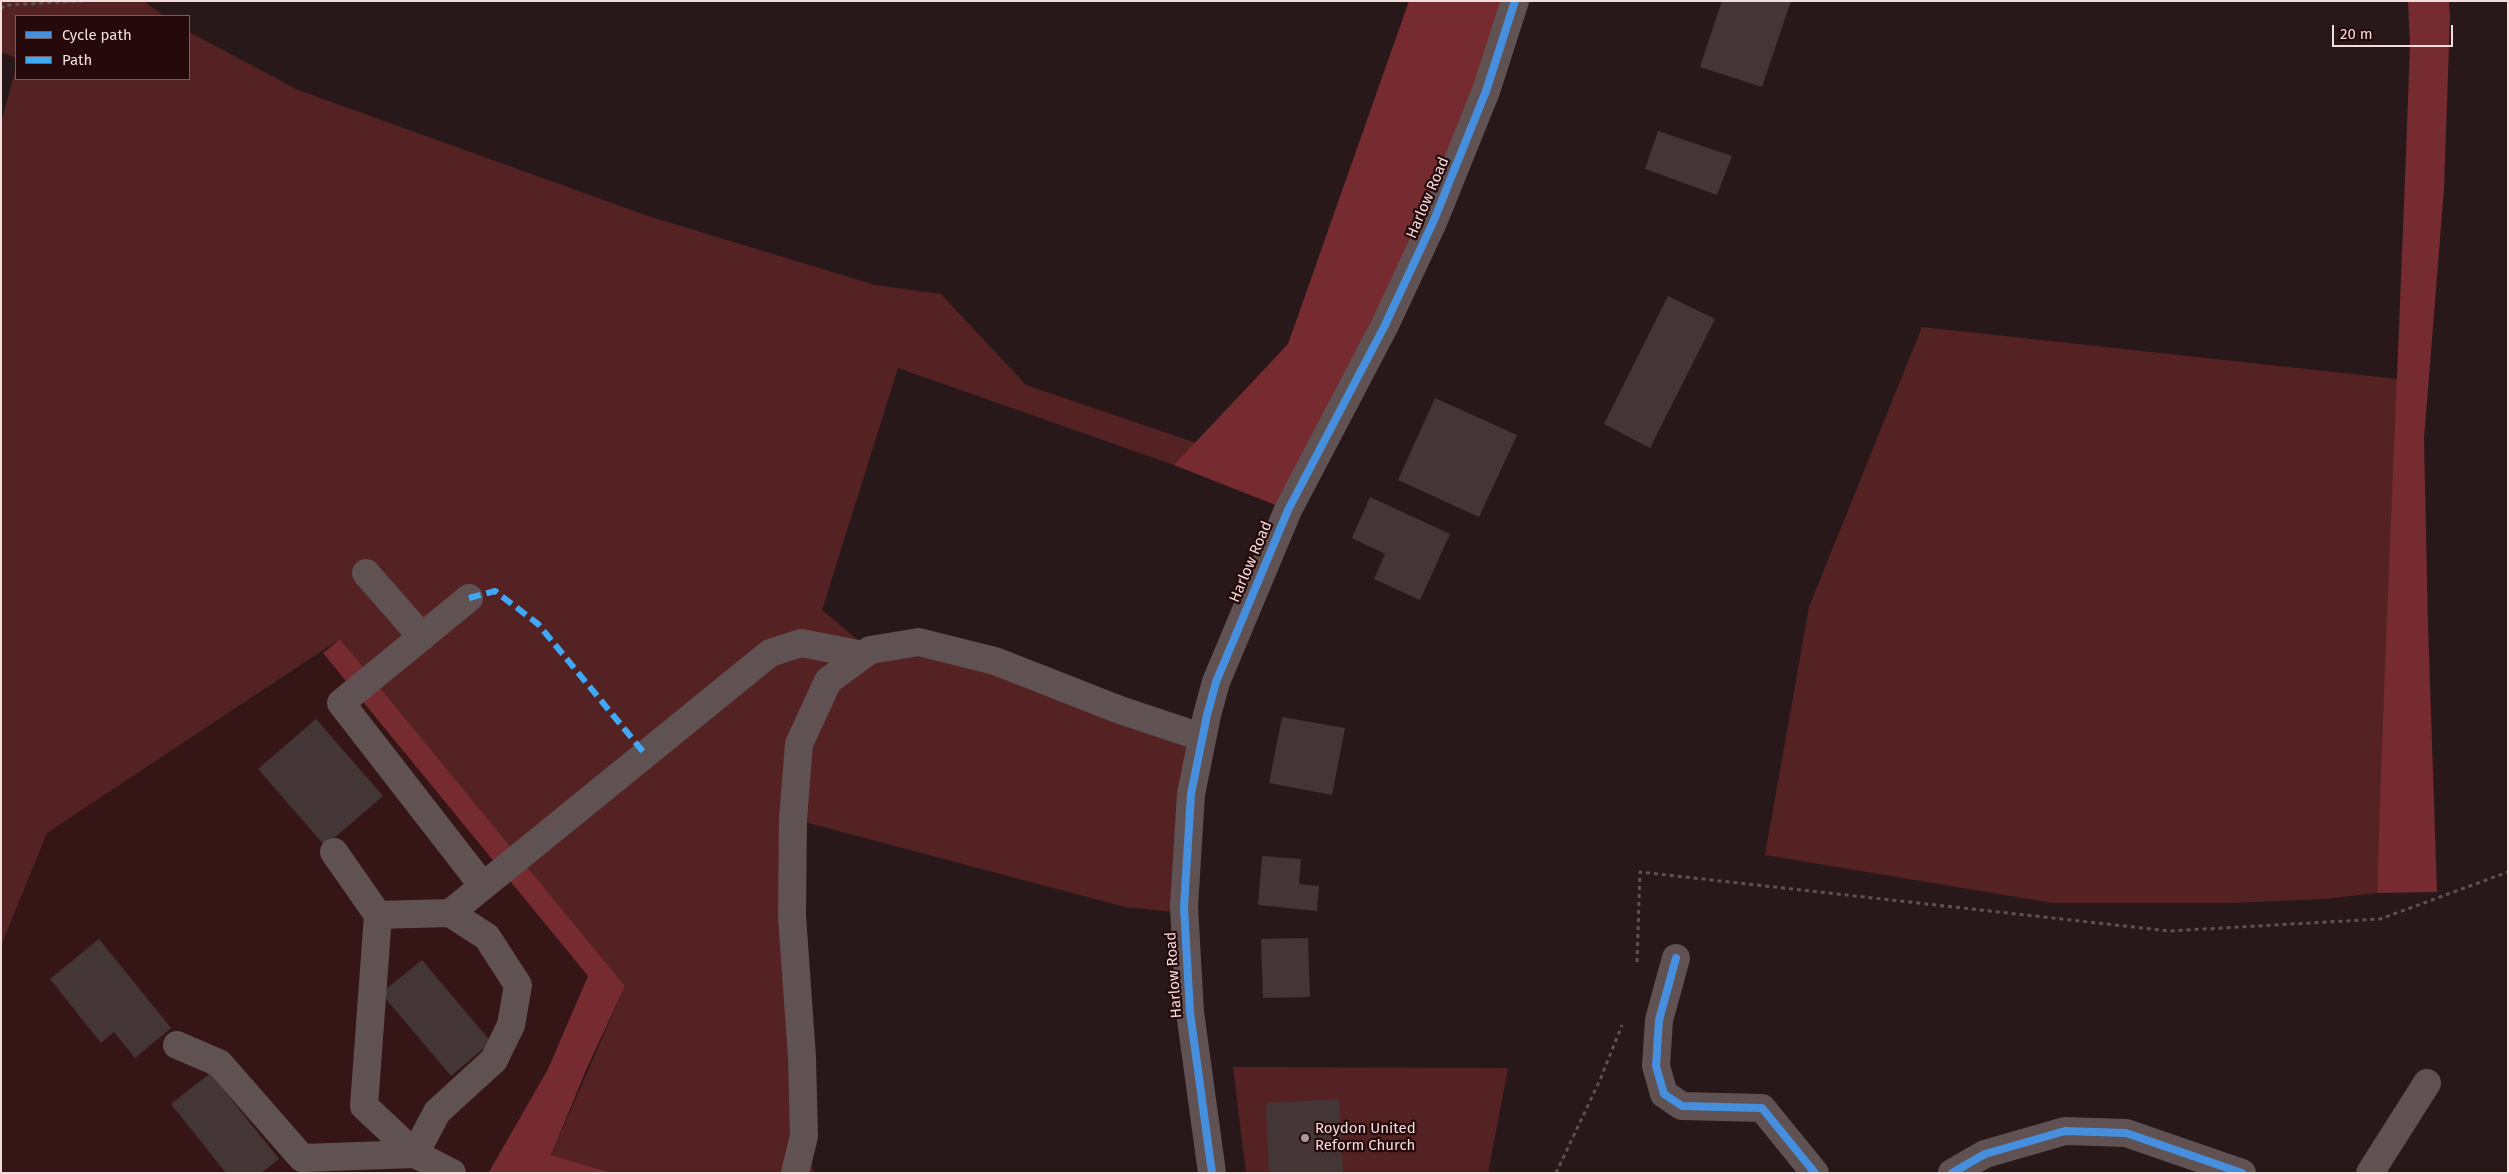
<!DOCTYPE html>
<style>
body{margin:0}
#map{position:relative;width:2509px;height:1174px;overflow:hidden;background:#291819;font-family:"Fira Sans",sans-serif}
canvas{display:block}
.frame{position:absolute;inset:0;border:2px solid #f2dcdc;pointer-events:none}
.legend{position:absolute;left:15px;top:15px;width:175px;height:65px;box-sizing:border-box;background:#25090b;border:1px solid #775d5f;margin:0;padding:6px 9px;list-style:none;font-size:15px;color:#f2dcdc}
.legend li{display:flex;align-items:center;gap:10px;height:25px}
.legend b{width:25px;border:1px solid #775d5f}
.scale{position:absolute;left:2332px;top:25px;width:121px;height:22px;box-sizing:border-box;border:2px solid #f2dcdc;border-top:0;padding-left:6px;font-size:15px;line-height:18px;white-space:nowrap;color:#f2dcdc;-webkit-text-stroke:4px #25090b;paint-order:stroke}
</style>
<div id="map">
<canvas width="2509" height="1174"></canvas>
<div class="frame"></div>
<ul class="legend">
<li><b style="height:6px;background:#468fdf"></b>Cycle path</li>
<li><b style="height:6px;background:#3fa9f5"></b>Path</li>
</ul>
<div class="scale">20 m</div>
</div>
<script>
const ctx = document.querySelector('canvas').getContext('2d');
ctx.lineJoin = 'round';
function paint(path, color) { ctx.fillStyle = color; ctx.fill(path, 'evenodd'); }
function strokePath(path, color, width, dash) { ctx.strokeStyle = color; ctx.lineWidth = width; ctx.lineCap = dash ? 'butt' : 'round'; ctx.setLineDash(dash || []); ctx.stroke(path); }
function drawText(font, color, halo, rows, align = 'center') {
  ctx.font = font + ' "Fira Sans",sans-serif'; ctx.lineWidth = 4.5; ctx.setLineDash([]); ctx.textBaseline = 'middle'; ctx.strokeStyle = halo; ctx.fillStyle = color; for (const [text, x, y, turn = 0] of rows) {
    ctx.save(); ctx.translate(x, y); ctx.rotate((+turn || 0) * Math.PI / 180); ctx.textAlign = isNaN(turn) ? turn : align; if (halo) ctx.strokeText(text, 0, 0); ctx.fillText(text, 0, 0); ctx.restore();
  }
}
paint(new Path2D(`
 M323 653 588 976 548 1069 489 1173H1V946L47 833Z`), '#361516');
paint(new Path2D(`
 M1 1H144L164 16H16V58L1 52Z
 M189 32 298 90 648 216 875 285 941 294 1026 385 1196 443 1174 465 898 368 822 610 870 650 919 642 1194 723 1174 912 1125 907 793 819 804 1136 814 1173H612L551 1155 625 986 340 639 47 833 1 946V123L16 68V79H189Z
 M1922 327 2398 379 2377 893 2325 899 2230 903H2052L1765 855 1809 607Z
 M1233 1067 1508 1068 1488 1173H1246Z`), '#552224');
paint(new Path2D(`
 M1409 1H1509L1486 91 1288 510 1174 465 1288 344Z
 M2408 1H2449L2450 17 2444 189 2424 439 2428 625 2437 892 2377 893C2386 610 2400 328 2410 45Z
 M340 639 625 986 587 1068 551 1155 612 1173 489 1172 548 1069 588 976 323 653Z`), '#762b30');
paint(new Path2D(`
 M1722 1H1791L1762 87 1700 67Z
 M1658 131 1732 156 1717 195 1645 169Z
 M1668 296 1715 319 1650 448 1604 424Z
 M1435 398 1517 435 1479 517 1398 480Z
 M1370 497 1450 534 1420 600 1374 579 1385 554 1352 538Z
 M1282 717 1345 728 1332 795 1269 783Z
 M316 719 383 796 325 846 258 769Z
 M1262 856 1301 859 1299 884 1319 886 1317 911 1258 905Z
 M1308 938 1310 997 1263 998 1261 939Z
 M99 939 171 1028 135 1058 114 1032 101 1043 50 979Z
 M422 960 491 1042 451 1076 381 993Z
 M210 1073 279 1159 261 1173H226L171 1104Z
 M1339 1099 1343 1173H1269L1266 1103Z`), '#443636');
strokePath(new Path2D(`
 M1 9 5 5 83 1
 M1637 962 1640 872 2169 931 2380 919 2508 872
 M1556 1173 1600 1080 1622 1025`), '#5e5151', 3, [4, 4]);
strokePath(new Path2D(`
 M366 573 422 637
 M469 598 341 703 483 886
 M334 852 378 915 364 1106 415 1154 452 1173
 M450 913 770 653 801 643 863 655
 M1676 958 1659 1020 1656 1066 1664 1094 1682 1106 1762 1108 1815 1173
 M177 1045 219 1063 302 1158 415 1154 437 1112 494 1060 511 1025 518 985 487 937 450 913 378 915
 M795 1173 804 1136 802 1057 792 916 793 819 799 744 828 681 870 650 919 642 995 661 1120 710 1201 737
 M1212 1173 1190 1012 1184 907 1191 794 1207 715 1216 682 1288 510 1385 325 1434 220 1486 91 1515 1
 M1952 1173 1985 1154 2065 1131 2126 1133 2242 1173
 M2370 1173 2427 1083`), '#605252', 28);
strokePath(new Path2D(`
 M469 598 495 591 538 624 645 754`), '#3fa9f5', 6, [12, 6]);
strokePath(new Path2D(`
 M1676 958 1659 1020 1656 1066 1664 1094 1682 1106 1762 1108 1815 1173
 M1212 1173 1190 1012 1184 907 1191 794 1207 715 1216 682 1288 510 1385 325 1434 220 1486 91 1515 1
 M1952 1173 1985 1154 2065 1131 2126 1133 2242 1173`), '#468fdf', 8);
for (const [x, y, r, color] of [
 [1305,1138,5,"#ac9798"]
]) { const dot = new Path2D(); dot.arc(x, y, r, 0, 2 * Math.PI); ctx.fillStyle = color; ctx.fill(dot); strokePath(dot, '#25090b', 2); }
drawText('15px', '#f2dcdc', '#25090b', [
 ["Harlow Road",1428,198,-67],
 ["Harlow Road",1251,562,-67],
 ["Harlow Road",1174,975,-94]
]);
drawText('15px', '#f2dcdc', '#25090b', [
 ["Roydon United",1315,1129],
 ["Reform Church",1315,1146]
], 'left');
</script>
